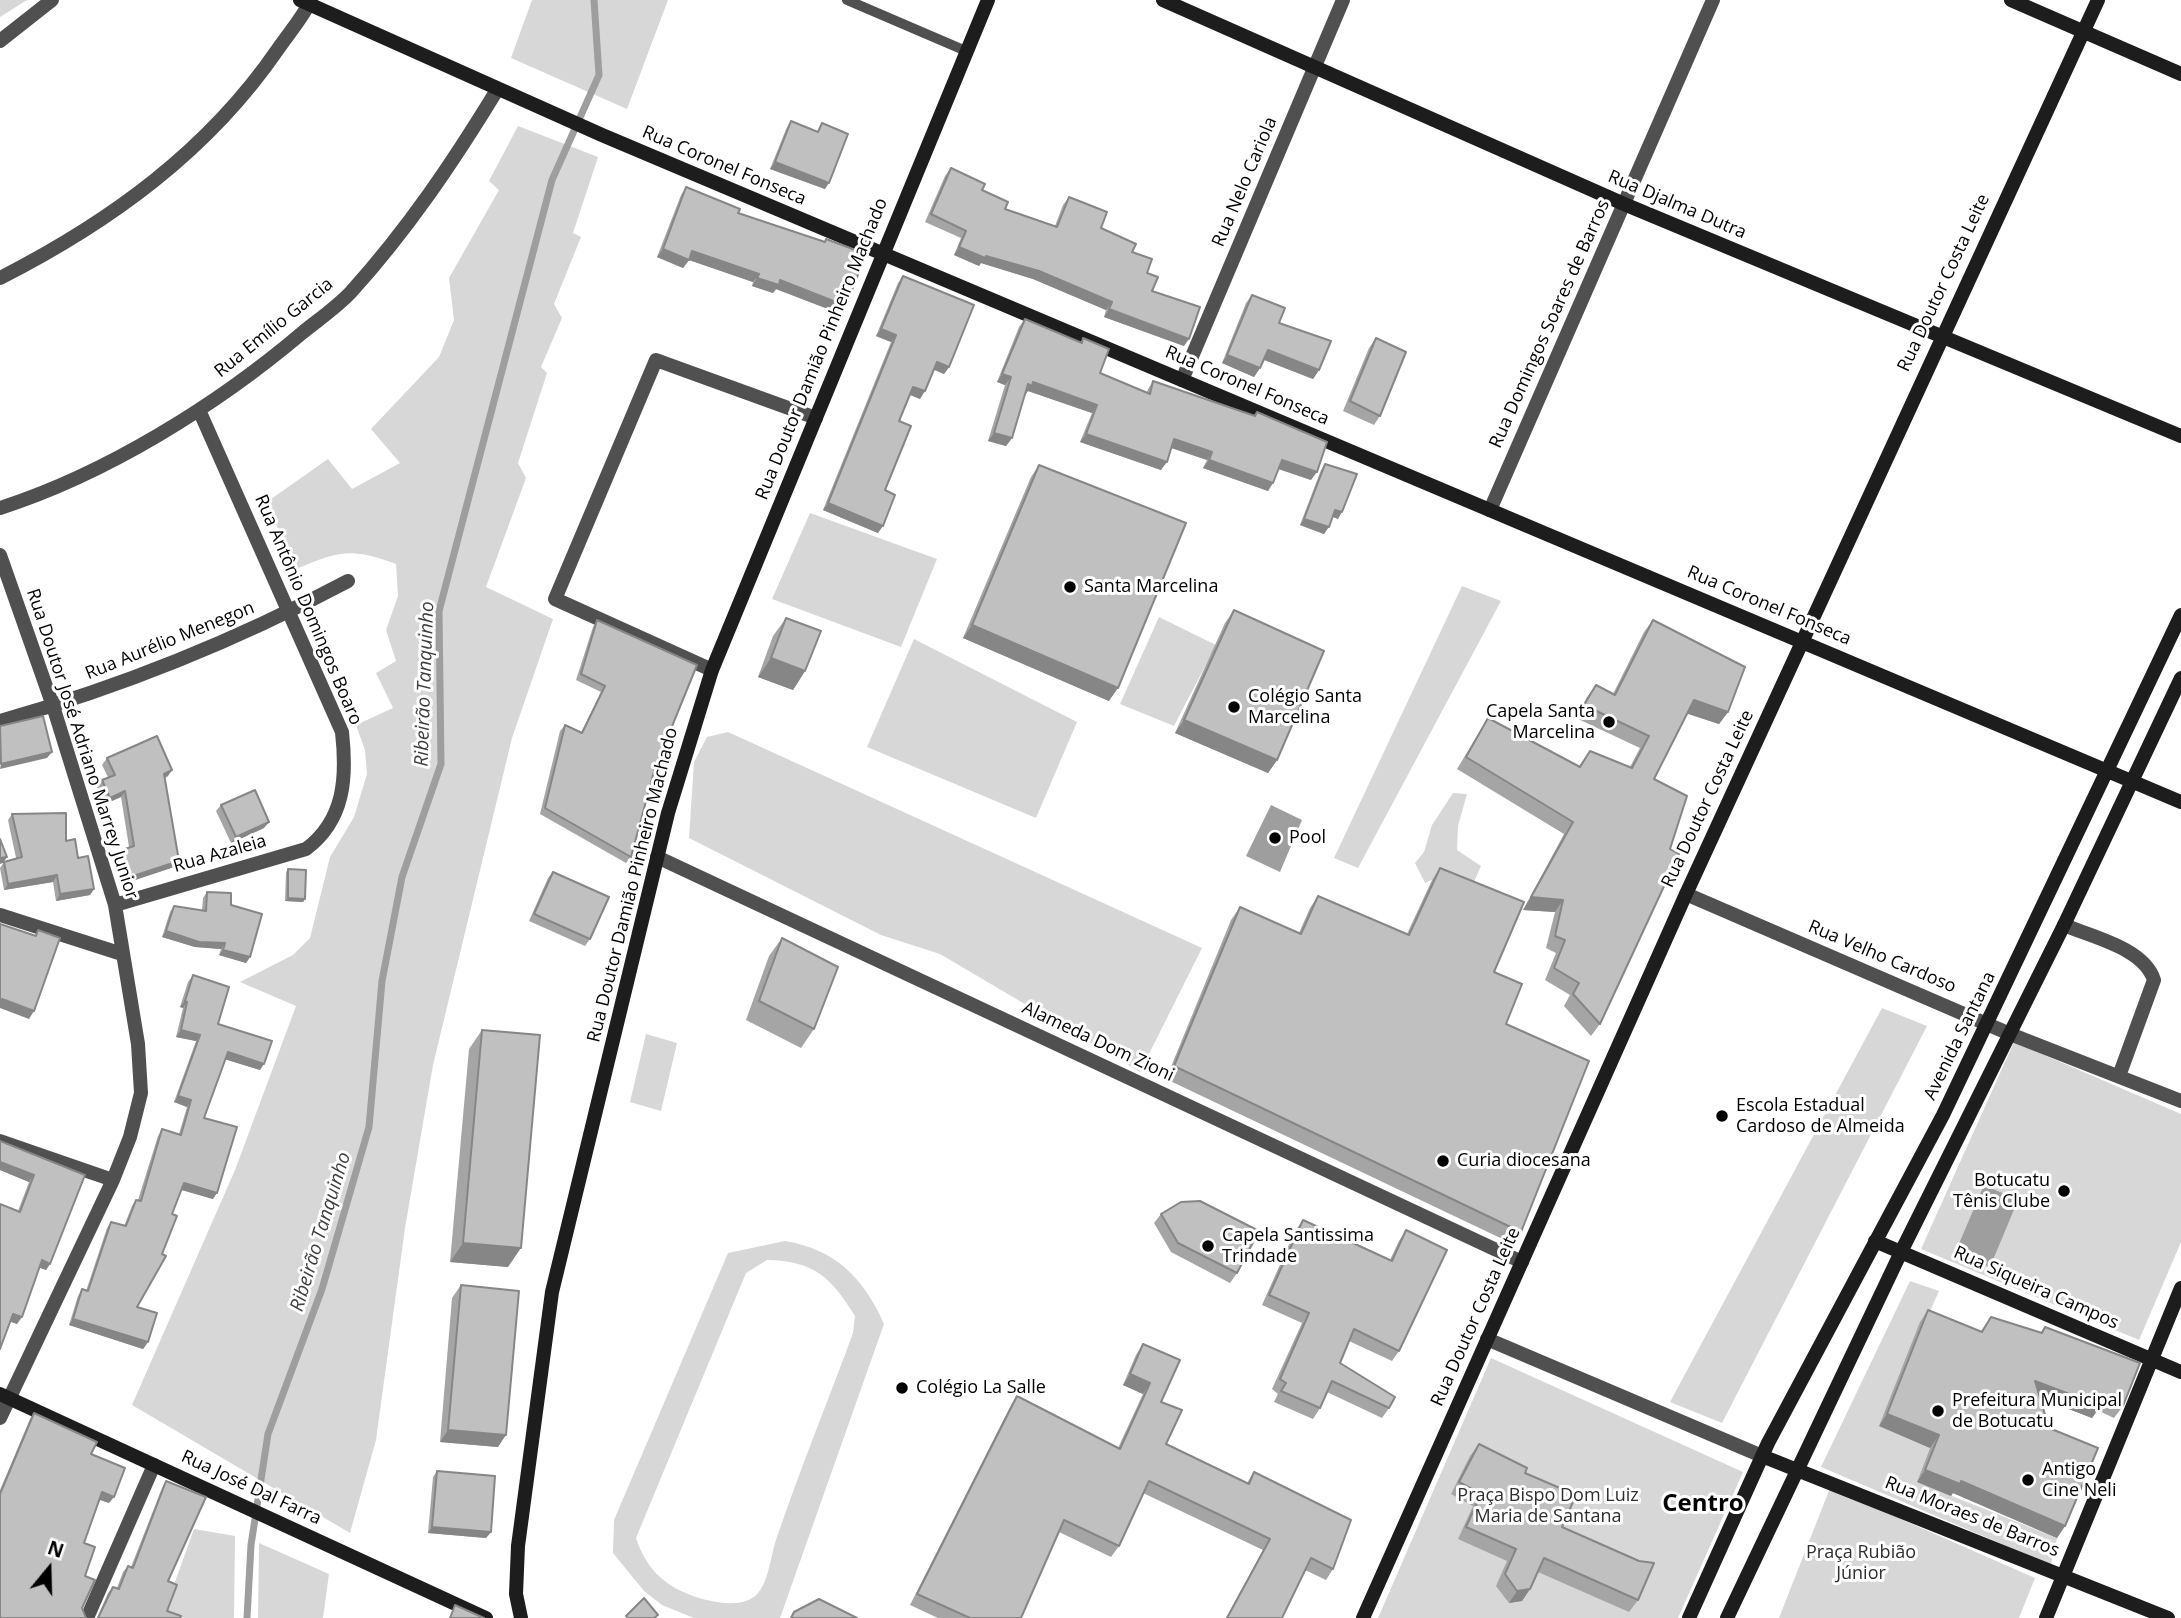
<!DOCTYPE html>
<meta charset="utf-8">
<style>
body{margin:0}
#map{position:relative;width:2181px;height:1618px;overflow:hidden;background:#fff;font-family:"Open Sans",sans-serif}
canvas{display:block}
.north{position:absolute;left:14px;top:1534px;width:70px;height:70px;-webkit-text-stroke:5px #fff;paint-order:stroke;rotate:19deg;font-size:19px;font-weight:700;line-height:28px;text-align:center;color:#000}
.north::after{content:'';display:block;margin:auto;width:24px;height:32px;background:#000;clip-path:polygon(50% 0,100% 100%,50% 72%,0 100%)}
</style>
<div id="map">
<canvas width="2181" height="1618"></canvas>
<div class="north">N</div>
</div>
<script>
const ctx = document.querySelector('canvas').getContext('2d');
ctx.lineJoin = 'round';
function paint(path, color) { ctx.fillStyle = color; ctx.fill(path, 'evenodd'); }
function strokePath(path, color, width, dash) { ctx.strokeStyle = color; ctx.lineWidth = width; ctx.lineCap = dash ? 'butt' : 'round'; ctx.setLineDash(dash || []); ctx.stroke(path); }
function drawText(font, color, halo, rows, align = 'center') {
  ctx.font = font + ' "Open Sans",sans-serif'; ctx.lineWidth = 6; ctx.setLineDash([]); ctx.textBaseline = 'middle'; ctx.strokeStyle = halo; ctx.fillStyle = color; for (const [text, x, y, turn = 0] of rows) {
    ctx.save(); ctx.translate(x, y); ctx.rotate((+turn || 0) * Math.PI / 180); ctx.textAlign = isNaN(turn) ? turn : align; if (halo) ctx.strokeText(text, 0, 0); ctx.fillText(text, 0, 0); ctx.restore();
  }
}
paint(new Path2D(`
 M0 0H27L0 17Z
 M532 0H668L627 109 511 58Z
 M518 126 598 157 573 233 581 237 554 304 562 318 541 367 547 373 518 463 526 478 486 587 553 619 512 738 433 1065 405 1228 376 1440 350 1533 132 1405 235 1170 296 1006 240 982 293 955 310 938 330 857 354 817 367 774 365 750 356 725 393 708 376 673 396 661 386 630 398 596 396 564C352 547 339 551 296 569L270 511 271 499 328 459 352 489 400 463 371 429 439 357 454 320 449 278 499 190 489 181Z
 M810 513 937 559 901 647 772 599Z
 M1462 586 1501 601 1358 868 1334 858Z
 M1159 617 1216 645 1174 726 1120 704Z
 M914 639 1077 722 1036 818 867 747Z
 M728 732 1202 948 1140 1072 940 954 881 935 689 838 694 762 707 737Z
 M1453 793 1467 794 1458 826 1457 850 1481 866 1471 889 1438 877 1425 883 1415 863 1424 852 1432 825Z
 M1882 1008 1927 1026 1722 1423 1670 1402Z
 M646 1034 677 1043 661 1111 630 1102Z
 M2014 1042 2181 1114V1242L2139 1340 1921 1249Z
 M785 1241C835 1249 864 1278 884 1324L780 1618H694L662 1605 644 1591 613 1553 614 1520 728 1253ZM767 1260C814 1261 831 1277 855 1316L853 1333C828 1401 800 1469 777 1537 771 1553 769 1581 758 1593 744 1610 710 1602 693 1596 663 1585 646 1568 636 1538L746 1273Z
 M1910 1281 1939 1291 1879 1426 1930 1448 1917 1482 2057 1538 2051 1565 1821 1467Z
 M1491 1358 1743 1472 1678 1618H1378Z
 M1830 1488 2035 1578 2019 1618H1779Z
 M194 1529 235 1536 234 1618H162Z
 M259 1543 329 1574 323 1618H258Z`), '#d7d7d7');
paint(new Path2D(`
 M1271 805 1302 820 1280 872 1246 856Z
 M1984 1185 2018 1200 1990 1267 1955 1253Z`), '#9e9e9e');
strokePath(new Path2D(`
 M247 1618 251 1545 268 1434 322 1289 369 1127 382 981 402 877 441 764 439 611 552 180 599 75 594 0`), '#9e9e9e', 7);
strokePath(new Path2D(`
 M847 0 966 51`), '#505050', 10);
strokePath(new Path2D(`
 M0 41 52 0
 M0 278C110 222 208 151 278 49 289 33 303 17 311 0
 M1182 380 1343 0
 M0 508C106 474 217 405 302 333 318 320 337 307 351 292 408 229 453 162 497 90
 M1490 510 1713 0
 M0 555 53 706 115 905 138 1044 141 1093 130 1137 113 1180 0 1418
 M712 670 555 599 656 360 816 418
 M0 721C121 687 237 640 348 581
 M657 857 1522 1262
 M1686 894 2010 1034 2181 1101
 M115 905 306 849C345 820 347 777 342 732L199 410
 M0 915 122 954
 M2064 925C2092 937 2144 948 2154 980L2119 1076
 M0 1141 113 1180
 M1487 1339 1762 1456
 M87 1618 154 1465`), '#505050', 14);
strokePath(new Path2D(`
 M300 0 602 135 2181 802
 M1163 0 1624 204 2181 436
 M2011 0 2181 74
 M1875 1241 2181 1372
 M0 1394 486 1618
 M1762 1456 2168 1618
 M521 1618 516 1594 518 1546 552 1292 668 813 712 670 988 0
 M1363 1618 1686 894 2098 0
 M1689 1618 1768 1443 1943 1115 2181 615
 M1727 1618 1902 1250 2064 925 2181 678
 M2046 1618 2181 1288`), '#1d1d1d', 14);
paint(new Path2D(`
 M791 121 817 132 822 123 825 189 770 169 787 127Z
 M951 168 982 190 1005 209 1055 226 1063 205 1069 197 1101 228 1132 252 1147 273 1152 291 1184 346 1104 317 1106 310 1033 279 981 263 979 266 954 255 961 238 925 222 945 176Z
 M686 187 738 213 824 242 826 239 841 314 776 289 773 293 752 286 753 282 689 260 683 268 657 257 681 195Z
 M903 276 949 367 944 374 934 369 920 399 910 395 899 421 878 533 823 510 891 342 876 336 898 283Z
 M1252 295 1279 323 1319 370 1313 379 1264 360 1260 368 1254 377 1222 363 1246 303Z
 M1025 319 1081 342 1083 338 1100 373 1147 392 1148 389 1153 381 1254 415 1257 412 1311 480 1278 469 1268 491 1203 468 1207 460 1171 448 1161 470 1080 442 1092 413 1028 391 1025 394 1012 438 1006 446 988 441 1005 385 997 382 1019 327Z
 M1376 338 1380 416 1374 425 1343 411 1369 348Z
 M1325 464 1338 519 1333 517 1324 534 1300 525 1321 470Z
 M1039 465 1109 701 963 638 1031 477Z
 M1234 610 1277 760 1268 773 1175 733 1225 623Z
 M786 618 805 671 793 690 758 677 773 636Z
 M597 620 655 768 631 857 626 863 540 814 560 731 565 725 581 733 601 692 576 680 593 627Z
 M1653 620 1728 712 1719 724 1687 713 1654 779 1600 1024 1591 1036 1564 1006 1570 995 1545 980 1556 953 1546 948 1555 912 1523 910 1564 834 1457 769 1480 731 1488 718 1579 766 1590 751 1630 767 1640 748 1576 718 1587 697 1596 685 1613 694 1644 632Z
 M107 758 168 776 165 778 174 867 126 883 117 856 122 850 129 847 121 797 105 804 97 787 102 780 108 777 102 765Z
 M221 805 264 828 231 843 216 811Z
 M12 814 66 841 78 858 94 889 90 895 56 901 53 882 4 890 0 868 4 862 16 858 8 820Z
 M1440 868 1494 972 1506 1024 1521 1232 1513 1244 1166 1079 1231 920 1240 907 1299 933 1310 908 1318 896 1407 934 1432 880Z
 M288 869 305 899 303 902 285 901 286 872Z
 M553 872 590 939 585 946 529 921 548 878Z
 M207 892 231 905 250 957 246 963 219 955 221 949 195 947 162 937 170 912 174 906 202 910 203 898Z
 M782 938 814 1029 801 1048 746 1020 769 956Z
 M193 975 218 1024 260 1070 225 1059 204 1118 213 1199 181 1190 137 1307 148 1342 143 1349 69 1325 78 1296 82 1289 86 1291 107 1228 111 1222 124 1226 132 1206 136 1200H138L158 1136 162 1129 179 1134 187 1107 174 1102 196 1041 176 1037 183 1008 180 1007 188 982Z
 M482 1030 508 1267 450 1262 469 1049Z
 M0 1170 85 1175 50 1264 46 1270 39 1267 17 1324 10 1321 18 1211 29 1182Z
 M1161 1214 1237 1273 1230 1283 1171 1252 1154 1223Z
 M1303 1220 1390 1260 1399 1241 1406 1230 1399 1351 1392 1361 1349 1341 1340 1363 1389 1408 1382 1418 1327 1392 1320 1408 1313 1419 1274 1402 1278 1394 1272 1389 1302 1323 1262 1305 1295 1231Z
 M461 1285 498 1447 440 1442 452 1298Z
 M1928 1310 1981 1331 1991 1317 2040 1333 2045 1327 2123 1406 2114 1418 2097 1410 2092 1418 2040 1398 2065 1526 2057 1538 1953 1493 1951 1496 1917 1482 1930 1448 1879 1426 1920 1322Z
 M1143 1344 1161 1402 1166 1444 1247 1483 1254 1472 1333 1569 1326 1580 1305 1570 1282 1618H1226L1263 1550 1143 1493 1119 1546 1111 1557 1059 1532 1021 1618H938L910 1605 1010 1407 1017 1396 1118 1448 1143 1394 1123 1385 1136 1355Z
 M34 1413 91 1454 109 1503 100 1500 84 1543 85 1576 82 1608 0 1618V1490L30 1419Z
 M1479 1444 1525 1473 1562 1527 1638 1600 1629 1612 1538 1572 1530 1589 1522 1601 1509 1603 1496 1586 1507 1561 1458 1539 1473 1506 1451 1494 1470 1456Z
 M437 1471 491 1532 486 1538 428 1533 433 1477Z
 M166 1481 167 1611 180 1618H97L108 1593 113 1587 117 1588 123 1572 128 1566 131 1567 162 1488Z`), '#a5a5a5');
paint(new Path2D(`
 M775 162 829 183 825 189 770 169Z
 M959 247 1039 271 1112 302 1106 310 1033 279 981 263 979 266 954 255Z
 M663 249 692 251 759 274 753 282 689 260 683 268 657 257Z
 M757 278 780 280 846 306 841 314 776 289 773 293 752 286Z
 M1109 309 1189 339 1184 346 1104 317Z
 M881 329 896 335 891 342 876 336Z
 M1268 350 1319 370 1313 379 1262 359Z
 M1227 355 1260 368 1254 377 1222 363Z
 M937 362 949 367 944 374 932 369Z
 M1002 374 1011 377 1005 385 997 382Z
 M1033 382 1097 405 1092 413 1028 391 1026 394 1022 392 1028 384Z
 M913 387 925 391 920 399 908 394Z
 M994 433 1012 438 1006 446 988 441Z
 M1086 434 1167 462 1161 470 1080 442Z
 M1174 439 1212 452 1207 460 1169 447Z
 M1209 460 1273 483 1268 491 1203 468Z
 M1282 460 1317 472 1311 480 1276 468Z
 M828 503 883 526 878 533 823 510Z
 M1335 510 1342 512 1338 519 1331 516Z
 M1304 519 1329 527 1324 534 1300 525Z
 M972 625 1118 688 1109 701 963 638Z
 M771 658 805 671 793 690 758 677Z
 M1694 700 1728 712 1719 724 1685 713Z
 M1184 720 1277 760 1268 773 1175 733Z
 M52 752 47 758 0 769 1 764Z
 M172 770 168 776 159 780 164 774Z
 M125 791 121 797 105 804 110 798Z
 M269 822 264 828 231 843 236 837Z
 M7 857 3 863 0 864V858Z
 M179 861 174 867 126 883 130 877Z
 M57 875 53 882 4 890 8 884Z
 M94 889 90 895 56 901 60 894Z
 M1531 897 1563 900 1555 912 1523 910Z
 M288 898 305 899 303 902 285 901Z
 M166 931 225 943 221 949 195 947 162 937Z
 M223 950 250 957 246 963 219 955Z
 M2 999 34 1011 29 1019 0 1008V1002Z
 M185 1001 187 1002 183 1008 180 1007Z
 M181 1030 200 1035 196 1041 176 1037Z
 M228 1052 264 1064 260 1070 224 1059Z
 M178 1096 191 1100 187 1107 174 1102Z
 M0 1162 34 1175 29 1182 0 1170Z
 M184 1183 217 1193 213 1199 179 1189Z
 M463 1243 521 1248 508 1267 450 1262Z
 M42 1260 50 1264 46 1270 37 1267Z
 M13 1314 22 1317 17 1324 8 1321Z
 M73 1319 148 1342 143 1349 69 1325Z
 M1130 1374 1150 1383 1143 1394 1123 1385Z
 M2035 1381 2101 1406 2092 1418 2027 1393Z
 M1887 1414 1939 1435 1930 1448 1879 1426Z
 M448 1430 506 1435 498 1447 440 1442Z
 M1925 1470 1961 1481 2065 1526 2057 1538 1953 1493 1951 1496 1917 1482Z
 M102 1492 114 1497 109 1503 98 1499Z
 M432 1527 491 1532 486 1538 428 1533Z
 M1530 1589 1522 1601 1509 1603 1517 1591Z`), '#868686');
const building = new Path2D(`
 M791 121 818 132 822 123 848 134 829 183 775 162Z
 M951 168 985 184 982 190 1008 202 1005 209 1057 227 1069 197 1107 212 1101 228 1136 244 1132 252 1152 259 1147 273 1158 277 1152 291 1200 307 1189 339 1109 309 1112 302 1039 271 986 256 985 258 959 247 966 231 931 214Z
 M686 187 740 209 738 213 825 242 826 239 866 254 846 306 780 280 779 285 757 278 759 274 692 251 689 260 663 249Z
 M903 276 974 305 949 367 937 362 925 391 913 387 899 421 911 426 885 490 895 495 883 526 828 503 896 335 881 329Z
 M1252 295 1285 308 1279 323 1331 341 1319 370 1268 350 1260 368 1227 355Z
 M1025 319 1082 343 1083 338 1109 349 1100 373 1150 394 1153 381 1255 416 1257 412 1327 442 1317 472 1282 460 1273 483 1209 460 1212 452 1174 439 1167 462 1086 434 1097 405 1033 382 1032 386 1028 384 1012 438 994 433 1011 377 1002 374Z
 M1376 338 1406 352 1380 416 1350 401Z
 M1325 464 1357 474 1342 512 1335 510 1329 527 1304 519Z
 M1039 465 1186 523 1118 688 972 625Z
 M1234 610 1324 651 1277 760 1184 720Z
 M786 618 821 631 805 671 771 658Z
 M597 620 697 665 655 768 631 857 545 808 565 725 582 733 605 686 581 674Z
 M1653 620 1745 667 1728 712 1694 700 1654 779 1687 796 1670 849 1679 854 1600 1024 1573 994 1579 983 1554 968 1565 940 1555 936 1563 900 1531 897 1573 822 1466 757 1488 718 1580 767 1590 751 1632 768 1649 736 1584 705 1596 685 1615 695Z
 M43 716 52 752 1 764 0 726Z
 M157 736 172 770 164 774 179 861 130 877 122 850 134 846 125 791 110 798 102 780 115 775 107 758Z
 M255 790 269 822 236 837 221 805Z
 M66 813V841L75 839 78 858 88 856 94 889 60 894 57 875 8 884 4 862 22 857 12 814Z
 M0 839 7 857 0 858Z
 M1440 868 1524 902 1494 972 1522 984 1506 1024 1589 1061 1521 1232 1174 1066 1240 907 1301 934 1318 896 1409 935Z
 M288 869 306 870 305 899 288 898Z
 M553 872 609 897 590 939 534 914Z
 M207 892 231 893V905L262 914 250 957 223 950 225 943 199 942 166 931 174 906 206 911Z
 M0 924 36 936 38 930 60 938 34 1011 2 999 0 1004Z
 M782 938 838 967 814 1029 759 1001Z
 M193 975 229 987 218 1024 272 1041 264 1064 228 1052 204 1118 237 1127 217 1193 184 1183 172 1214 177 1216 162 1254 166 1256 137 1307 157 1313 148 1342 73 1319 82 1289 88 1291 111 1222 126 1226 136 1200 141 1201 162 1129 181 1135 191 1100 178 1096 200 1035 181 1030 187 1002 185 1001Z
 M482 1030 540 1035 521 1248 463 1243Z
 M0 1141 85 1175 50 1264 42 1260 22 1317 13 1314 0 1349V1204L20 1212 34 1175 0 1162Z
 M1200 1201 1259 1231 1237 1273 1178 1243 1161 1214 1181 1202Z
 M1303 1220 1392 1261 1406 1230 1447 1250 1399 1351 1354 1329 1340 1363 1395 1397 1389 1408 1332 1381 1320 1408 1281 1391 1286 1383 1280 1379 1309 1313 1269 1295Z
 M461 1285 519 1291 506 1435 448 1430Z
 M1928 1310 1982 1332 1991 1317 2042 1333 2045 1327 2140 1363 2123 1406 2104 1397 2101 1406 2035 1381 2049 1428 2098 1448 2065 1526 1961 1481 1960 1484 1925 1470 1939 1435 1887 1414Z
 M1143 1344 1180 1360 1161 1402 1182 1410 1166 1444 1249 1484 1254 1472 1351 1520 1333 1569 1311 1558 1282 1618H1227L1270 1539 1149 1481 1119 1546 1064 1520 1021 1618H970L917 1594 1017 1396 1120 1449 1150 1383 1130 1374Z
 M34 1413 97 1442 91 1454 125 1468 114 1497 102 1492 84 1543 95 1547 85 1576 95 1580 82 1608 86 1618H0V1494Z
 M1479 1444 1527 1468 1525 1473 1576 1495 1562 1527 1639 1561 1654 1563 1638 1600 1544 1558 1530 1589 1517 1591 1505 1574 1516 1549 1466 1527 1481 1494 1459 1482Z
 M437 1471 495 1476 491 1532 432 1527Z
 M166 1481 206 1497 168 1581 177 1585 167 1611 181 1616 180 1618H98L113 1587 119 1589 128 1566 133 1568Z
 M644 1598 658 1615 654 1618H628L626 1616Z
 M819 1599 857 1618H791L794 1612Z
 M455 1605 484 1618H450Z`);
paint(building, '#c0c0c0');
strokePath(building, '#868686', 2);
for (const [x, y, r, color] of [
 [1070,587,7,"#000"],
 [1234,707,7,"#000"],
 [1609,722,7,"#000"],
 [1275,838,7,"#000"],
 [1722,1116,7,"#000"],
 [1443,1161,7,"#000"],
 [2064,1191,7,"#000"],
 [1208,1246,7,"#000"],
 [902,1388,7,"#000"],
 [1938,1411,7,"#000"],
 [2028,1480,7,"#000"]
]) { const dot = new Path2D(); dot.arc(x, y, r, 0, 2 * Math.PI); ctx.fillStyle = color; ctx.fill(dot); strokePath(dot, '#fff', 2.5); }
drawText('18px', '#000', '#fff', [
 ["Rua Coronel Fonseca",724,166,23],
 ["Rua Nelo Cariola",1245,182,-67],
 ["Rua Djalma Dutra",1677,205,23],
 ["Rua Doutor Costa Leite",1944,283,-65],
 ["Rua Domingos Soares de Barros",1550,324,-66],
 ["Rua Emílio Garcia",274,328,-39],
 ["Rua Doutor Damião Pinheiro Machado",822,349,-68],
 ["Rua Coronel Fonseca",1247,386,23],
 ["Rua Coronel Fonseca",1769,606,23],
 ["Rua Antônio Domingos Boaro",308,610,67],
 ["Rua Aurélio Menegon",170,641,-22],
 ["Rua Doutor José Adriano Marrey Junior",82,744,72],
 ["Rua Doutor Costa Leite",1708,799,-65],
 ["Rua Azaleia",220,854,-16],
 ["Rua Doutor Damião Pinheiro Machado",633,885,-76],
 ["Rua Velho Cardoso",1882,957,23],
 ["Avenida Santana",1960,1036,-64],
 ["Alameda Dom Zioni",1098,1042,25],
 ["Rua Siqueira Campos",2036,1288,24],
 ["Rua Doutor Costa Leite",1476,1317,-66],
 ["Rua José Dal Farra",251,1488,25],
 ["Rua Moraes de Barros",1972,1517,22]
]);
drawText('18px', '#000', '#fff', [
 ["Santa Marcelina",1084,587],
 ["Colégio Santa",1248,697],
 ["Marcelina",1248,718],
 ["Capela Santa",1595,712,"right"],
 ["Marcelina",1595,733,"right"],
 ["Pool",1289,838],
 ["Escola Estadual",1736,1106],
 ["Cardoso de Almeida",1736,1127],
 ["Curia diocesana",1457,1161],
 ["Botucatu",2050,1181,"right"],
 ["Tênis Clube",2050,1202,"right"],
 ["Capela Santissima",1222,1236],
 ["Trindade",1222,1257],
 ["Colégio La Salle",916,1388],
 ["Prefeitura Municipal",1952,1401],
 ["de Botucatu",1952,1422],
 ["Antigo",2042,1470],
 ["Cine Neli",2042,1491]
], 'left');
drawText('18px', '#2e2e2e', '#fff', [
 ["Praça Bispo Dom Luiz",1548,1496],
 ["Maria de Santana",1548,1517],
 ["Praça Rubião",1861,1553],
 ["Júnior",1861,1574]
]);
drawText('italic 19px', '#3f3f3f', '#fff', [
 ["Ribeirão Tanquinho",425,684,-88],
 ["Ribeirão Tanquinho",321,1232,-73]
]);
drawText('bold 24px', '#000', '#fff', [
 ["Centro",1703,1504]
]);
</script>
